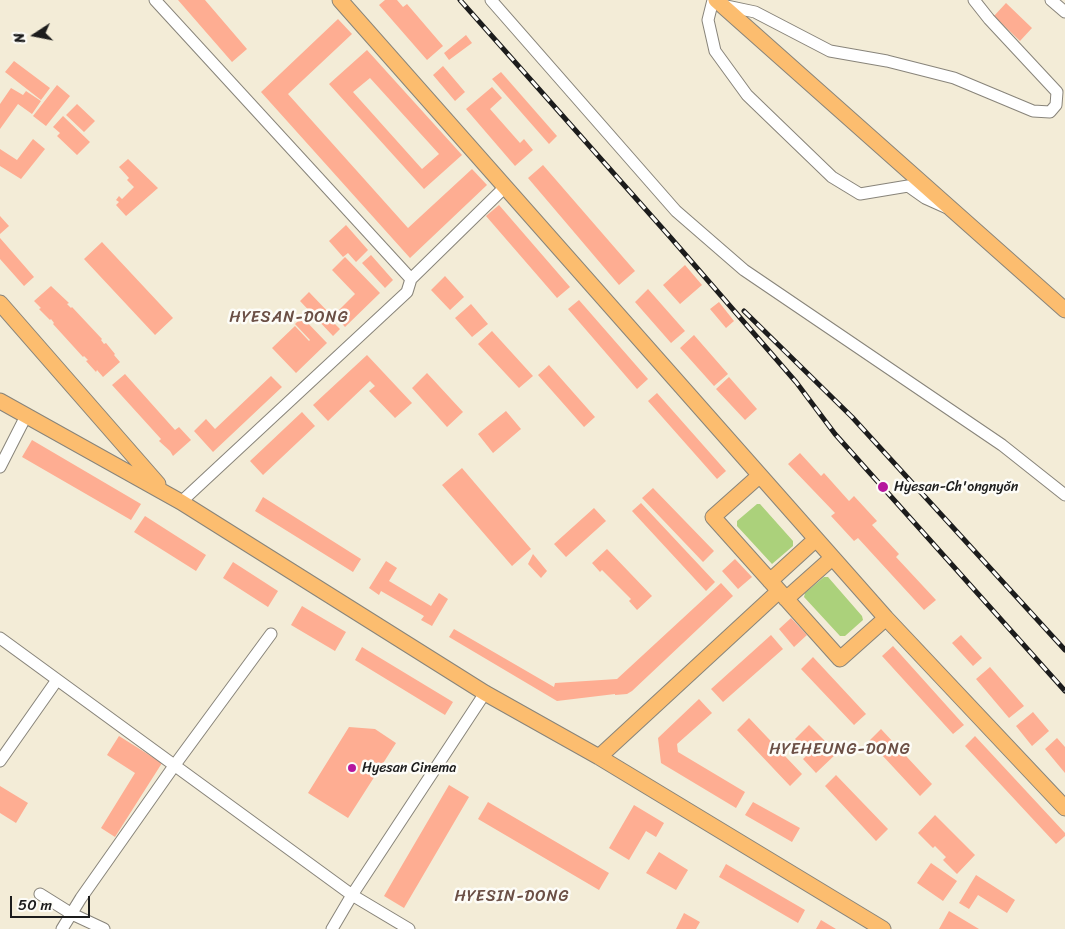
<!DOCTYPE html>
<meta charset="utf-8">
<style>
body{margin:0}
#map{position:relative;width:1065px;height:929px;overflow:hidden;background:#f3ecd7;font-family:Sriracha,sans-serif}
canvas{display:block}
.north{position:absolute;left:10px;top:10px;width:50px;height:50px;-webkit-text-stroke:4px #fdfcf7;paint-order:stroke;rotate:259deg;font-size:14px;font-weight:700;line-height:20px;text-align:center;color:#1c1c1c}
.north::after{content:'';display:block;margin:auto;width:18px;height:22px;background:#1c1c1c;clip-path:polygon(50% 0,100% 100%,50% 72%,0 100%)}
.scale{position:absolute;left:10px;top:896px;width:80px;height:22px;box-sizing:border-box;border:2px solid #1c1c1c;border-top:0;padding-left:6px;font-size:15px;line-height:18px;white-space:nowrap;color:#1c1c1c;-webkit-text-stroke:4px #fdfcf7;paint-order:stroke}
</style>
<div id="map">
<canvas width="1065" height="929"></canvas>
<div class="north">N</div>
<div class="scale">50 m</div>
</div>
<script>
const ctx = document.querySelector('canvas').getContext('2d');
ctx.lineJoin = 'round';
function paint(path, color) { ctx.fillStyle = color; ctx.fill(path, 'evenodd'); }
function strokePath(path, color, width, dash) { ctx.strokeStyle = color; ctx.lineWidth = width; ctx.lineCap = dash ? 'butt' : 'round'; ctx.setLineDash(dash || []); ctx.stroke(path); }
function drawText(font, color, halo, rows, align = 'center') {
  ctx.font = font + ' Sriracha,sans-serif'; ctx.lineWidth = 5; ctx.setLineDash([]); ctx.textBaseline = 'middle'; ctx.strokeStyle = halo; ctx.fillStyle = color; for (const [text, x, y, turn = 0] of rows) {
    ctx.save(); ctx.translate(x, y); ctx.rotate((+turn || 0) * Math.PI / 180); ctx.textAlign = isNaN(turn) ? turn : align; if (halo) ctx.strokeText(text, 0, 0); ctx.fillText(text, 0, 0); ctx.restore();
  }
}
paint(new Path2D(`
 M757 504H760L793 541V546L772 564 737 526V521Z
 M824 577H828L862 616 863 620 845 636H840L804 597 805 593Z`), '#abd17b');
paint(new Path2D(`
 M178 0H205L247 49 232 62Z
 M385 0H397L403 7 407 4 443 46 427 60 379 5Z
 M1006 3 1032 28 1020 41 994 16Z
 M338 19 352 34 288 94 408 228 472 169 487 185 410 258 261 92Z
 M466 35 472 43 449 60 444 53Z
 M367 50 462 155 424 189 329 84ZM370 78 439 154 422 169 353 92Z
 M14 61 50 88 41 100 5 72Z
 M443 66 465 92 455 101 433 75Z
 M501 72 557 136 549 144 492 79Z
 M57 85 70 96 46 126 33 116Z
 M492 87 502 98 490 109 520 143 524 139 533 150 515 166 466 109Z
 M11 88 23 95 26 91 41 101 32 114 18 104 0 129V104Z
 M77 104 95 121 84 132 66 115Z
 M63 116 90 142 77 155 57 136 60 133 53 127Z
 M33 139 45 149 21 179 0 166V149L17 160Z
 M128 159 158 188 126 216 116 205 119 202 116 200 119 196 122 199 134 187 127 180 129 178 119 167Z
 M543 165 635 271 619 285 528 178Z
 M499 205 570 287 557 298 486 216Z
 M0 216 9 226 0 234Z
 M346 225 368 250 356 262 348 253 343 257 329 241Z
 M0 238 34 277 24 286 0 259Z
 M102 242 173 318 155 335 84 259Z
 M371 255 393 280 385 288 362 263Z
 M345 257 380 293 345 327 334 315 355 294 332 270Z
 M685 265 702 285 680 304 663 285Z
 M445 276 464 297 450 310 431 290Z
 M51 286 69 303 67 304 71 308 72 307 102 339 101 340 104 344 106 343 115 354 114 355 120 362 103 377 97 370 96 372 86 361 88 360 84 356 83 357 53 324 54 323 51 319 50 320 39 309 41 308 34 301Z
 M648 289 685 331 671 343 635 302Z
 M309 292 332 316 329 318 340 329 333 336 300 301Z
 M579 300 648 379 637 389 568 309Z
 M719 302 734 321 726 328 710 309Z
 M471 304 488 324 472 337 455 318Z
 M302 317 327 343 296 373 272 348 295 326 309 341 310 340 295 324Z
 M492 331 533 376 519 388 478 344Z
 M694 335 728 374 714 386 680 348Z
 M367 355 412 403 395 418 369 391 375 386 370 381 328 421 313 405Z
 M549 365 595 417 584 427 538 375Z
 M427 373 463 412 447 427 412 388Z
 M125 374 175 430 179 427 191 440 173 456 170 451 159 441 161 439 112 385Z
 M271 376 282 387 213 452 194 431 206 419 215 429Z
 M729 377 757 409 745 420 716 389Z
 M657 393 726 471 717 479 648 401Z
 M506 411 521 429 493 453 478 434Z
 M302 412 315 426 263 475 250 461Z
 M32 440 141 504 131 520 22 457Z
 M800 453 821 476 824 473 849 501 854 496 877 521 872 525 899 554 896 557 936 600 924 610 858 538 854 541 831 516 835 513 788 464Z
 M462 468 531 549 512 566 442 485Z
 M653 488 714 551 703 562 642 498Z
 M263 497 361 559 353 572 255 511Z
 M641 503 715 582 706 591 632 511Z
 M594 508 606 521 566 557 554 544Z
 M145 516 206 555 196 571 134 532Z
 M607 549 652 596 637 610 629 601 631 599 602 570 600 572 592 563Z
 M533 554 547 571 541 578 528 564Z
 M735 559 752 577 738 589 722 571Z
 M386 561 397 568 389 581 431 606 439 593 448 599 432 626 421 620 424 616 381 591 379 595 369 588Z
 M233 562 278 591 268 607 223 578Z
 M721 583 733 596 632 691 627 694 615 695V694L557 701 449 637 454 629 554 687 555 683 617 679Z
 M302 606 346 632 335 651 291 625Z
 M791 618 807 635 794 647 779 629Z
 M771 635 783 649 723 702 711 689Z
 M961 635 982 658 973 666 952 643Z
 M893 646 964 725 953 734 882 656Z
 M362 647 453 702 445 715 355 660Z
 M813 657 866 714 854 725 801 669Z
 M990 667 1024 706 1009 718 976 679Z
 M699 699 712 713 677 744 678 752 745 792 736 808 661 763 658 738Z
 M1033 712 1049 731 1032 746 1016 726Z
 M749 718 802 774 790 786 737 730Z
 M809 725 837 753 816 773 803 759 809 753 795 739Z
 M349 727 375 729 396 743 348 818 308 793Z
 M881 729 932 784 920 796 869 741Z
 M119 736 162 763 115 837 101 828 135 773 107 755Z
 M975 736 1065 833V836L1056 844 965 746Z
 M1057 738 1065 747V773L1045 749Z
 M836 775 888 829 876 841 825 786Z
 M449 785 469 797 404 908 384 896Z
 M0 786 28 803 16 823 0 813Z
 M488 802 609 873 599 890 478 819Z
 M753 802 800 828 792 842 745 815Z
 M634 805 664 823 656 837 646 831 629 860 609 848Z
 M935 815 975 855 957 874 943 860 946 857 935 846 933 848 918 833Z
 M659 852 688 870 676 890 646 873Z
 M931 863 957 881 943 901 917 883Z
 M726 864 805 910 798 923 719 877Z
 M976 875 1015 900 1007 913 978 895 969 909 959 903Z
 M949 911 979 929H939Z
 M684 913 700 922 696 929H676Z
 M821 920 836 929H816Z`), '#fead92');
const minor = new Path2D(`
 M155 0 411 279
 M491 0 676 211 744 270 1002 445 1065 495
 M713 0 708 20 715 51 747 95 832 177 860 194 908 186 925 198 945 207
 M1051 0 1065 12
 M722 5 755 12 830 51 887 61 954 78 1033 111 1050 112 1056 105 1057 92 989 19 974 0
 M0 467 26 416
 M181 502 407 292 411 279 504 188
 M0 638 352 895 409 929
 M0 761 57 680
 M40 894 72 914 104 929
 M62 929 81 898 174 766 271 634
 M332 929 352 895 485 693`);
const major = new Path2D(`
 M340 0 886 618 1065 808
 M716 0 1065 310
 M0 303 158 484
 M0 401 181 502 485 693 599 757 883 929
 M759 476 713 517 840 659 886 618
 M770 581 816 539
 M786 599 832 558
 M599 757 779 591`);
strokePath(minor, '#88847a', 13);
strokePath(major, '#88847a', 17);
strokePath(minor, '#fff', 11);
strokePath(major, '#fcbd6f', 15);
const rail = new Path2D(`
 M460 0 671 238 796 382 835 434 1065 691
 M744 311 852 417 1065 650`);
strokePath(rail, '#1c1c1c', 5);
strokePath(rail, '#fdfcf7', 3, [9]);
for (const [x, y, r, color] of [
 [883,487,6,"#b5179e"],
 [352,768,5,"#b5179e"]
]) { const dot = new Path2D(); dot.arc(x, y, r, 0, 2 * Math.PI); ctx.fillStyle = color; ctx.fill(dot); strokePath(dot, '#fdfcf7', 2); }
drawText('14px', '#1c1c1c', '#fdfcf7', [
 ["Hyesan-Ch'ongnyŏn",894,487],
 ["Hyesan Cinema",362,768]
], 'left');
ctx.letterSpacing = '1px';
drawText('16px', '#6b4f45', '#fdfcf7', [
 ["HYESAN-DONG",289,318],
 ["HYEHEUNG-DONG",840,750],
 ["HYESIN-DONG",512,897]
]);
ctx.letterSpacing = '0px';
</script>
